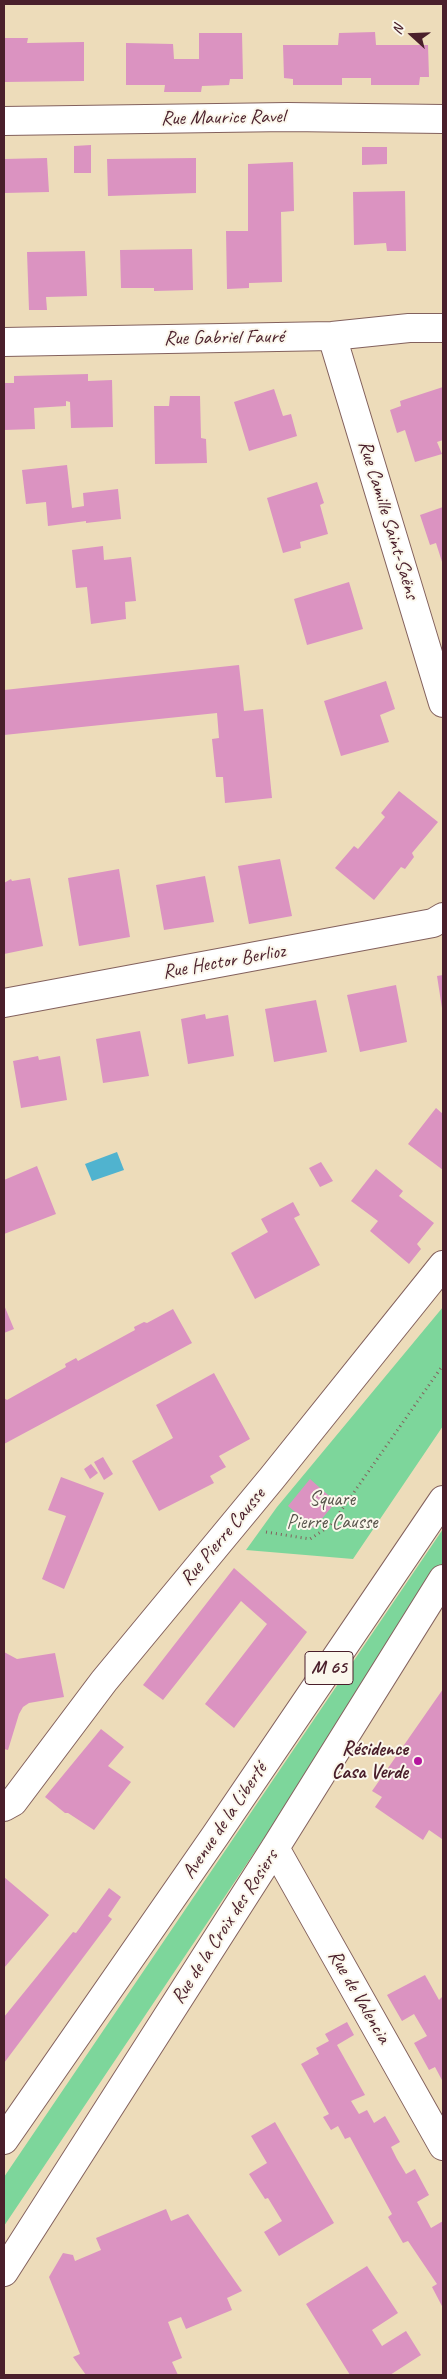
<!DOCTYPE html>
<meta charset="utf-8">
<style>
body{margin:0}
#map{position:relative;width:447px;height:2379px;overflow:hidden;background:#eddcba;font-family:Caveat,sans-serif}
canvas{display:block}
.frame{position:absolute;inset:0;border:5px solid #4a1f2b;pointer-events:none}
.north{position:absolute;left:387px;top:10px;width:50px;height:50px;-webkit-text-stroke:4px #fbf7ec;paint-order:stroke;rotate:290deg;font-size:14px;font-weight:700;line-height:20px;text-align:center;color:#4a1f2b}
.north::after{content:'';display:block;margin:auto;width:18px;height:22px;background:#4a1f2b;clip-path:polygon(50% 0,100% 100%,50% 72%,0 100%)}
</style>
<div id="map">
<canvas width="447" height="2379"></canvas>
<div class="frame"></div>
<div class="north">N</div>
</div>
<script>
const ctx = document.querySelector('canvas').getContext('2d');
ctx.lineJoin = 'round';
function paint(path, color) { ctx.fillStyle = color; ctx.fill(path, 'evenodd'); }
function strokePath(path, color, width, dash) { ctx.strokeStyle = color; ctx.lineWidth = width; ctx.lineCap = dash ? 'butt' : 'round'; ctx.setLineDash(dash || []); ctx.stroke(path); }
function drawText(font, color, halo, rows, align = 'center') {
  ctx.font = font + ' Caveat,sans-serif'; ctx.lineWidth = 4; ctx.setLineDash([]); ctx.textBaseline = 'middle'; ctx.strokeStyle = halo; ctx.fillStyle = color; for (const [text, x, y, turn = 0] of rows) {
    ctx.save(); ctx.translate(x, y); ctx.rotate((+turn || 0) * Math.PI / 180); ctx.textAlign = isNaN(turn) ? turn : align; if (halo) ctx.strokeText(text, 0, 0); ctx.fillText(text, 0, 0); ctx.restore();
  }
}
paint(new Path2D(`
 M443 1307V1426L353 1559 246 1550 277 1507Z
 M443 1529V1571L4 2226V2177Z`), '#7dd69b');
paint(new Path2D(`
 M117 1152 124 1170 92 1181 85 1164Z`), '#50b3cf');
paint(new Path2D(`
 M375 32 376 45H428L429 77H420L419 85H371V78H342V85H293V79L284 78 283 45H338L339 33Z
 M199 33H242L243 79H230L229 85 202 86 201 92H164L165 85H126V43L173 44 174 59H199Z
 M4 38H28L27 43 84 42V81L4 82Z
 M91 145V173H74V146Z
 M362 147H387V164L362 165Z
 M47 158 49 192 4 193V159Z
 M196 158V193L108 196 107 159Z
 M293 162 294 211 281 212 282 282 249 283V288L227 289 226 231H248V164Z
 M405 191 406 251H387L386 243 354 245 353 192Z
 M192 249 193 290 154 291V288H121L120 250Z
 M85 251 87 296 46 297 47 310H29L27 252Z
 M88 374V381L112 380 113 427 71 428 70 402 66 401V406L34 408 35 429 4 430V383H14V376Z
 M443 387V440L437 442 442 454 415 462 405 430 397 433 390 410 401 406 400 401Z
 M274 389 283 416 291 414 297 436 249 451 234 402Z
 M170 396H200L201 438 206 439 207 463 155 464 154 406H169Z
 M67 465 72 508 84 506 83 493 118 489 121 519 86 523V521L48 526 46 502 26 504 22 470Z
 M317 482 324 503 320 505 328 534 300 542 301 548 283 553 267 498Z
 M443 507V565L436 543 430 545 420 515Z
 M103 546 104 560 131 557 136 601 125 602 126 619 91 624 87 587 76 588 72 550Z
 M349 582 363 629 307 645 294 599Z
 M239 665 244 711 263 709 272 798 225 803 223 777H216L212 739 219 738 217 713 4 735V690Z
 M386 681 395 709 380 715 389 742 341 756 324 701Z
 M399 791 438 822 412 853 414 857 405 869 401 867 374 900 335 868 354 846 358 849 385 817 381 813Z
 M280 859 292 916 249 924 238 866Z
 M119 869 130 937 79 946 68 878Z
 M205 876 214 922 164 930 156 885Z
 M30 878 43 946 4 954V883L11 879 12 881Z
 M443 975V1008H442L437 976Z
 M396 985 407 1042 360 1052 347 995Z
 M316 1000 327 1052 274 1062 265 1009Z
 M205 1014 206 1019 228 1015 234 1056 188 1064 181 1019Z
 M140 1031 149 1076 103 1083 96 1039Z
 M38 1056 39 1060 60 1056 67 1100 21 1108 13 1061Z
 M436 1108 443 1114V1170L408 1144Z
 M321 1162 333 1181 320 1187 309 1168Z
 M37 1166 56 1214 4 1234V1180Z
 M376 1169 403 1191 399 1196 434 1223 417 1244 421 1249 409 1264 370 1231 378 1221 351 1201Z
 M293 1202 300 1215 294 1218 320 1265 255 1299 231 1253 268 1232 261 1219Z
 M4 1305 14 1329 4 1333Z
 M173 1309 192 1343 4 1444V1398L7 1400 66 1367 65 1364 76 1358 78 1361 135 1330 134 1327 144 1322 147 1323Z
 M214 1373 250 1439 219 1456 226 1467 210 1476 214 1483 159 1511 132 1461 173 1438 156 1405Z
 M103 1457 113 1474 104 1480 94 1462Z
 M91 1464 98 1473 90 1479 84 1469Z
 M61 1477 104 1493 64 1589 42 1579 66 1516 48 1510Z
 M310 1479 336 1502 314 1528 288 1506Z
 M234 1568 307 1632 234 1728 205 1704 267 1624 241 1601 163 1700 143 1685Z
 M4 1652 17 1659 55 1653 64 1697 29 1703 23 1707 19 1714 8 1750 4 1749Z
 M443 1689V1838L442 1839 429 1830 423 1840 375 1807 382 1797 372 1791Z
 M101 1729 124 1747 108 1766 131 1782 94 1830 68 1813H65L45 1797Z
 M4 1877 49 1915 4 1968Z
 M109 1888 121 1897 108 1916 112 1919 4 2063V2017L73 1932 76 1933Z
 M425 1975 439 2000 443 1996V2082L435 2067 429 2070 414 2043 427 2036 414 2014 402 2021 387 1995Z
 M347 2022 354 2035 337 2045 365 2095 351 2101 359 2114 367 2110 374 2123 385 2116 400 2142 391 2147 397 2159 406 2174 415 2169 429 2195 417 2202 431 2228 443 2221V2308L432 2287 437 2284 408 2241 403 2243 388 2217 392 2214 350 2137 345 2139 338 2126 331 2130 323 2117 329 2114 301 2064 319 2054 316 2048 329 2041 325 2034Z
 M275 2122 334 2223 279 2256 264 2232 282 2221 268 2198 265 2199 249 2174 267 2163 251 2136Z
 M166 2209 171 2221 188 2214 242 2291 227 2298 232 2310 186 2329 181 2317 168 2322 182 2358 172 2362 178 2375H86L73 2357 80 2354 49 2277 63 2253 73 2255 75 2261 101 2250 96 2238Z
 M367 2266 398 2313 372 2330 382 2346 406 2331 421 2355 390 2375H350L306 2304Z`), '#db93c1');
const street = new Path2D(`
 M4 121 288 117 443 119
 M332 336 443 703
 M4 342 332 336 409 328H443
 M4 1003 433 923 443 917
 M4 1807 13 1802 104 1681 272 1478 443 1265
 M275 1848 443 2146
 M4 2272 275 1848 443 1579`);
const primary = new Path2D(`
 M4 2140 215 1836 443 1500`);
strokePath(street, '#83615d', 30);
strokePath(primary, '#83615d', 30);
strokePath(new Path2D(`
 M266 1532 310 1539 331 1525 443 1365`), '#83615d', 3, [1, 4]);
strokePath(street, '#fff', 28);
strokePath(primary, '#fff', 28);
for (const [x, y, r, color] of [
 [418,1761,5,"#b5179e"]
]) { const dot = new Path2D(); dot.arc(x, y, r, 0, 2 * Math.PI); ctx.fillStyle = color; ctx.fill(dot); strokePath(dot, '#fbf7ec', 2); }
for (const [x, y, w] of [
 [329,1668,48]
]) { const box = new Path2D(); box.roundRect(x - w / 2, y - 16.5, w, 33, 4); ctx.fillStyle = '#fbf7ec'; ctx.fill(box); strokePath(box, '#4a1f2b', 1); }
drawText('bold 19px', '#4a1f2b', null, [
 ["M 65",329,1668]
]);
drawText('20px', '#4a1f2b', '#fbf7ec', [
 ["Rue Maurice Ravel",223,118,-1],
 ["Rue Gabriel Fauré",224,338,-1],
 ["Rue Camille Saint-Saëns",388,520,73],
 ["Rue Hector Berlioz",224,962,-10],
 ["Rue Pierre Causse",223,1537,-50],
 ["Avenue de la Liberté",225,1821,-56],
 ["Rue de la Croix des Rosiers",225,1927,-57],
 ["Rue de Valencia",359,1997,60]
]);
drawText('20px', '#59564d', '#fbf7ec', [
 ["Square",332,1500],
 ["Pierre Causse",332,1523]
]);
drawText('bold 20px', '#4a1f2b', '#fbf7ec', [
 ["Résidence",408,1750],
 ["Casa Verde",408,1773]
], 'right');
</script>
